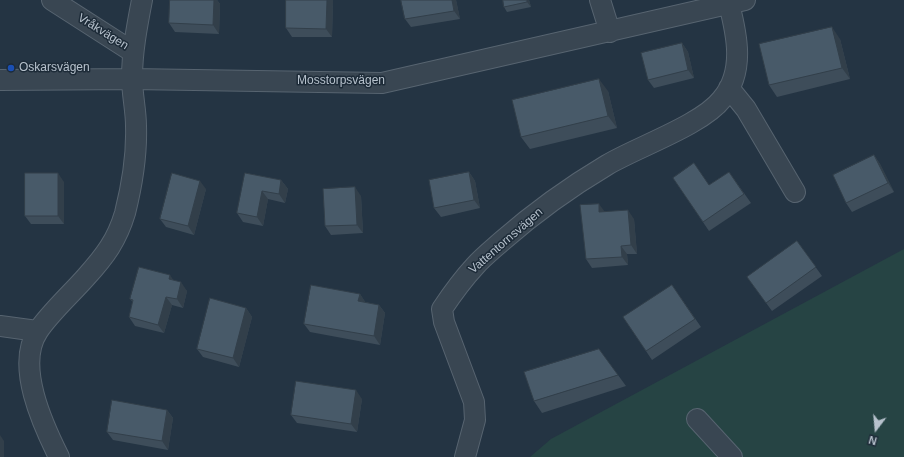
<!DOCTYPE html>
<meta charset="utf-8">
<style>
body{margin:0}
#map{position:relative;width:904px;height:457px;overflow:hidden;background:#243443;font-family:Arial,sans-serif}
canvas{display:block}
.north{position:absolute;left:856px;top:409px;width:40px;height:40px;-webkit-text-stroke:3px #1d2b38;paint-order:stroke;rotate:196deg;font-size:11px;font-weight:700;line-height:16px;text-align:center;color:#b6c1cc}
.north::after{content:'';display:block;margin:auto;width:14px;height:18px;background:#b6c1cc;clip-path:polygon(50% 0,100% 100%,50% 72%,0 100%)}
</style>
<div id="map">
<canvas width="904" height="457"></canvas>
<div class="north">N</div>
</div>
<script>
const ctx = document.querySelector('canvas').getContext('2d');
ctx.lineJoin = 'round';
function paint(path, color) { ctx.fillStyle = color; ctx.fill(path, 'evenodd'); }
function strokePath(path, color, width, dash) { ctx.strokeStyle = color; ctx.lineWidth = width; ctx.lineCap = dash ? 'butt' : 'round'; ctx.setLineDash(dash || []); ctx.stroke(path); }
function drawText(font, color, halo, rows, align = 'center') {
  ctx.font = font + ' Arial,sans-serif'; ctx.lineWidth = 3; ctx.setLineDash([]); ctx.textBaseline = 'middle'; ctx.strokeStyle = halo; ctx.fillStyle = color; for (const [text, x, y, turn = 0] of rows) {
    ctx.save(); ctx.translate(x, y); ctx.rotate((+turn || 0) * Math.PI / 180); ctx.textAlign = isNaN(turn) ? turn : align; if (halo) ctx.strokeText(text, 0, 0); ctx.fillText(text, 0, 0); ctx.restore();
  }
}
paint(new Path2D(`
 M904 249V457H530L551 439Z`), '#264444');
const minor = new Path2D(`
 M52 0 133 52
 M600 0 610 32
 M0 80 132 79 382 83 745 0
 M729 88 746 109 795 192
 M0 326 37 331
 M697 419 732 457
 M59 457C43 425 15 365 38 331 49 314 72 293 86 277 105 256 117 240 125 213 132 185 137 156 136 126 136 110 132 94 132 78 132 52 137 26 142 0
 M465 457 475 420 474 402 444 322 442 309C452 294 463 279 475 266 483 257 493 249 502 241 534 213 570 187 607 165 637 147 702 125 722 99 745 72 737 35 729 4`);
strokePath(minor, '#576470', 22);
strokePath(minor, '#394652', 20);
paint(new Path2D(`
 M170 0H217L220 4 219 34 175 32 169 23Z
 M286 0H333L332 37H292L286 28Z
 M456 0 460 19 411 27 405 19Z
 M529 0 531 7 507 12 504 7Z
 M840 39 850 79 777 97 769 85Z
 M682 43 688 52 694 78 654 88 648 80Z
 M608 91 617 128 530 149 521 137Z
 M874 155 880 164 894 192 852 212 846 203Z
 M469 172 475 181 480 208 441 217 434 208Z
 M729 172 751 203 709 231 673 178 709 185Z
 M245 173 281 180 288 189 285 203 268 199 263 226 243 222 237 213Z
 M64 182V224H31L25 216Z
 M206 189 194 235 166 227 160 219Z
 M361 196 363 233 331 235 325 226Z
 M604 212 634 219 637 254H627L628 265 592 268 586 259Z
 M797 241 822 276 772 311 747 277Z
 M174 281 187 291 183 308 172 305 164 333 135 326 129 317 133 302 130 299Z
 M672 285 701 327 652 360 623 317Z
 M360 294 365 302 379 305 385 313 380 345 310 332 304 324Z
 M246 308 252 317 239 367 203 357 197 349Z
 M618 375 626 386 542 413 534 401Z
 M362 399 357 432 297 423 291 415Z
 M167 410 173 418 168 450 113 440 107 432Z`), '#3e4d5a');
paint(new Path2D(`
 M214 0H217L220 4 219 34 213 25Z
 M327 0H333L332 37 326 29Z
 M452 0H456L460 19 454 11Z
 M527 0H529L531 7 527 2Z
 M832 27 840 39 850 79 842 68Z
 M682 43 688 52 694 78 688 70Z
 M599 79 608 91 617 128 608 116Z
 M874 155 880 164 894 192 888 183Z
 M469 172 475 181 480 208 474 200Z
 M58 173 64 182V224L58 216Z
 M281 180 288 189 285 203 279 194Z
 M200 181 206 189 194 235 188 226Z
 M355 187 361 196 363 233 357 225Z
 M262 191 268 199 263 226 257 217Z
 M599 204 605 212H599Z
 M628 210 634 219 637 254 631 245Z
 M621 246 627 254 628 265 622 257Z
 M170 275 176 284 169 279Z
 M181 282 187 291 183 308 177 299Z
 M360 294 366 303 358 301Z
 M166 297 172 305 164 333 158 325Z
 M379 305 385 313 380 345 374 336Z
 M246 308 252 317 239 367 233 358Z
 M356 390 362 399 357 432 351 424Z
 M167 410 173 418 168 450 162 441Z
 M0 435 4 441V457H0Z`), '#323f4a');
const building = new Path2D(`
 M170 0H214L213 25 169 23Z
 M286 0H327L326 29 286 28Z
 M401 0H452L454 11 405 19Z
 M503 0H527V2L504 7Z
 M832 27 842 68 769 85 759 44Z
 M682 43 688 70 648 80 641 53Z
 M599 79 608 116 521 137 512 100Z
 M874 155 888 183 846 203 833 175Z
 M694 163 709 185 729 172 744 194 703 222 673 178Z
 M469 172 474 200 434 208 429 180Z
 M25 173H58V216H25Z
 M172 173 200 181 188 226 160 219Z
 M245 173 281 180 279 194 262 191 257 217 237 213Z
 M355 187 357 225 325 226 323 189Z
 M599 204V212L628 210 631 245 621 246 622 257 586 259 580 205Z
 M797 241 816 267 766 303 747 277Z
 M139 267 170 275 169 279 181 282 177 299 166 297 158 325 129 317 133 300 130 299Z
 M311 285 360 294 358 301 379 305 374 336 304 324Z
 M672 285 695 319 646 351 623 317Z
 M210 298 246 308 233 358 197 349Z
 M599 349 618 375 534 401 524 372Z
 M296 381 356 390 351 424 291 415Z
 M112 400 167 410 162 441 107 432Z`);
paint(building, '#485a69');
strokePath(building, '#323f4a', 1);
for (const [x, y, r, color] of [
 [11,68,4,"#1a4fb4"]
]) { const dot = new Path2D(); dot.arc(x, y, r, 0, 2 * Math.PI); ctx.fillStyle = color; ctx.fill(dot); strokePath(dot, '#1d2b38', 1.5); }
drawText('12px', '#b6c1cc', '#1d2b38', [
 ["Vråkvägen",103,32,32],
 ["Mosstorpsvägen",341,81],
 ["Vattentornsvägen",506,241,-41]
]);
drawText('12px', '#b6c1cc', '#1d2b38', [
 ["Oskarsvägen",19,68]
], 'left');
</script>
